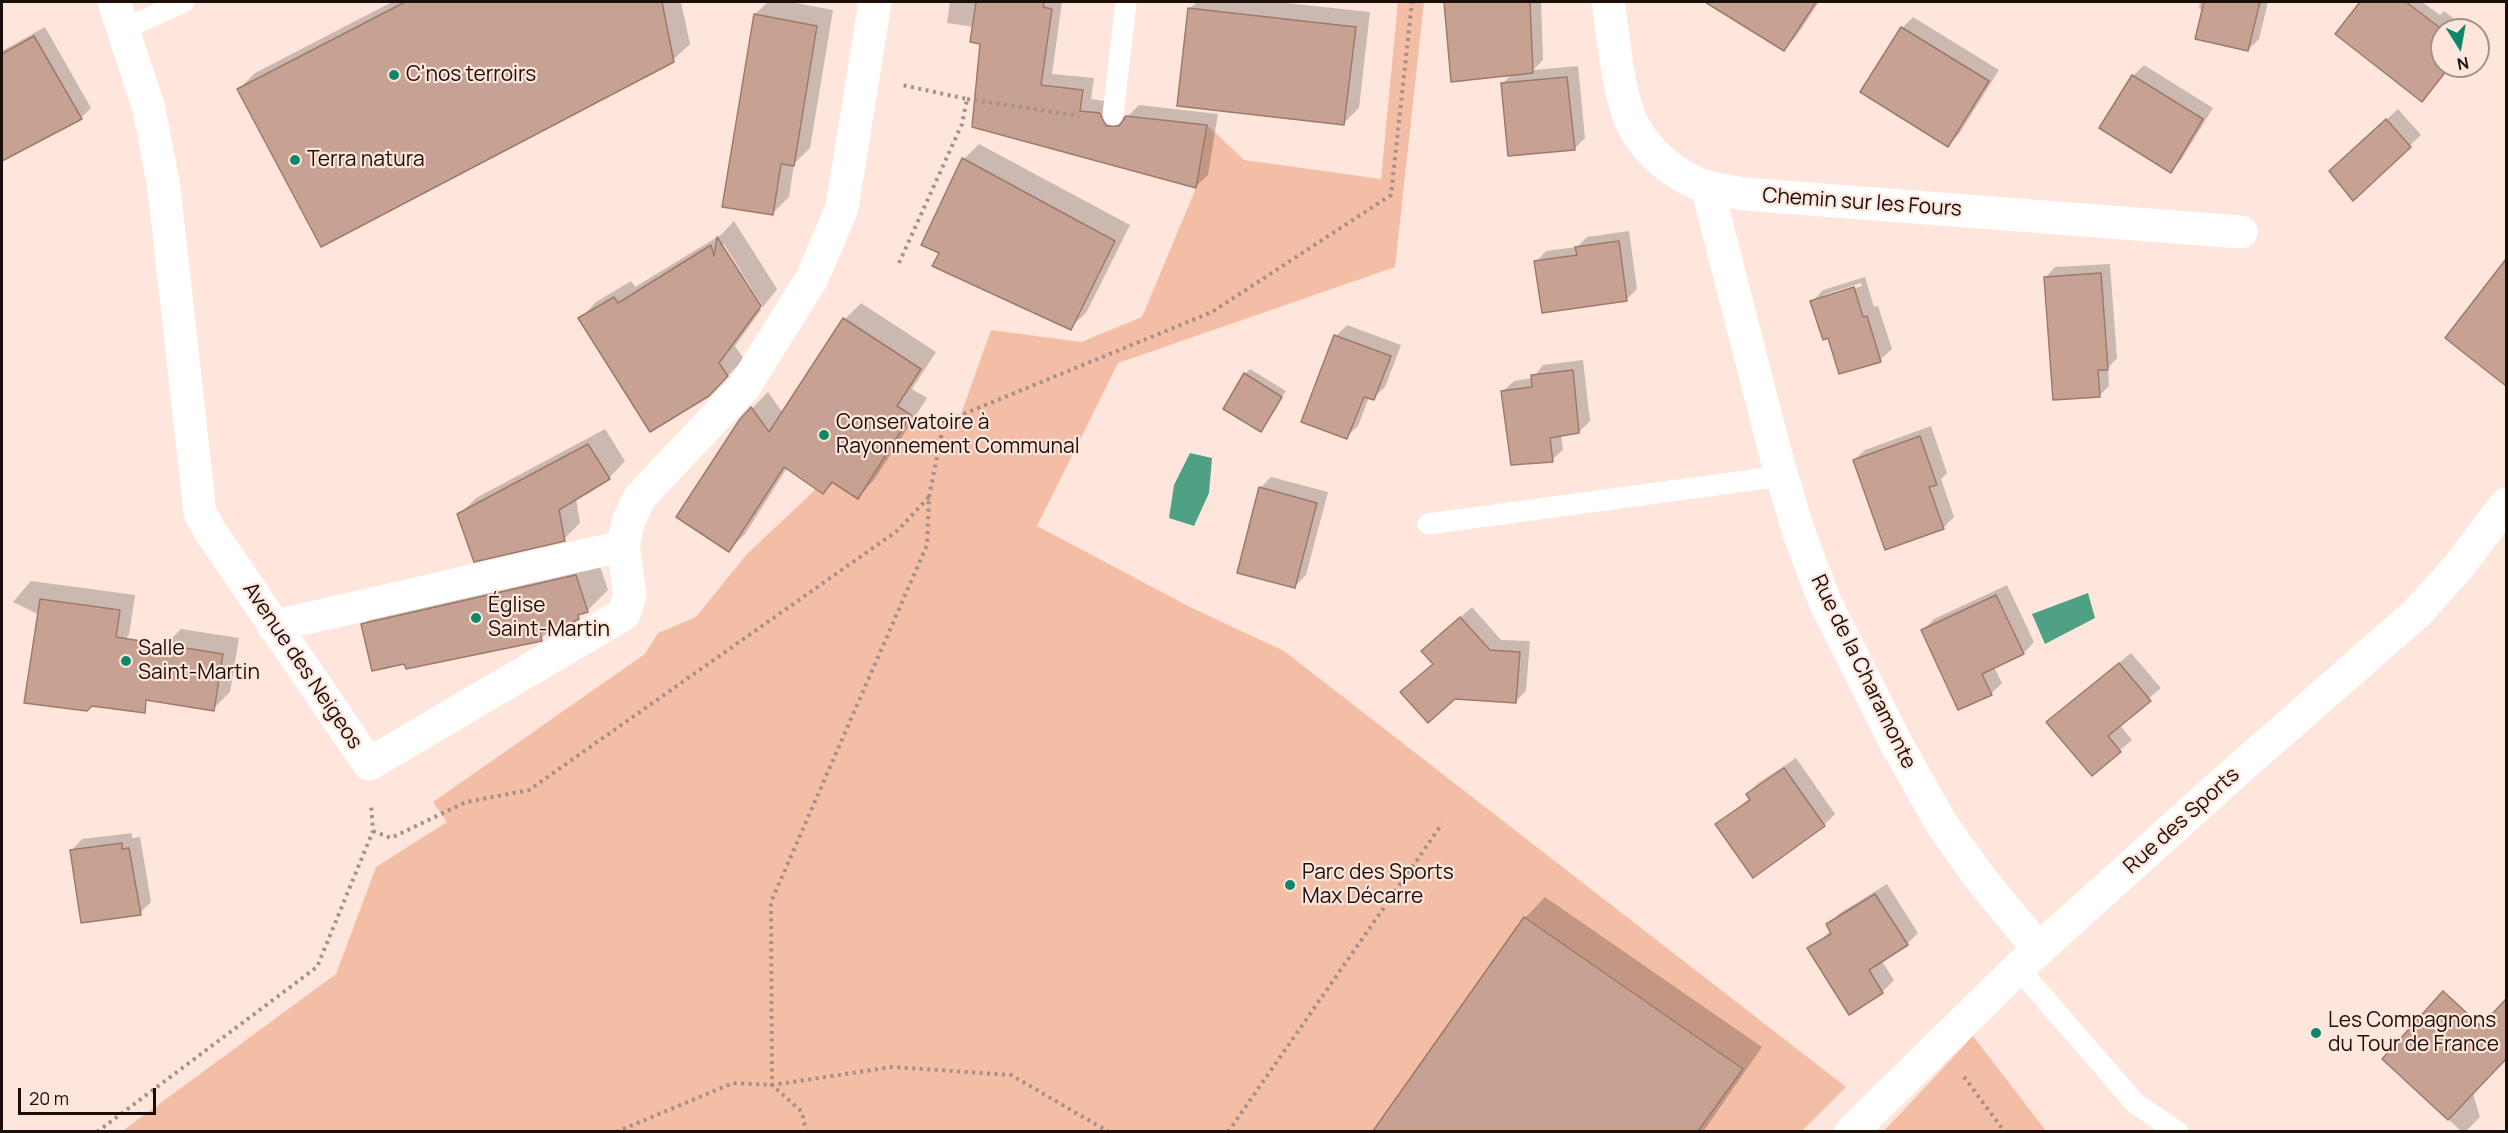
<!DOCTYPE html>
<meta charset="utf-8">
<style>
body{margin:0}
#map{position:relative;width:2508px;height:1133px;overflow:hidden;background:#fee6dc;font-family:Manrope,sans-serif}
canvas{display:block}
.frame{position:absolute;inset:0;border:3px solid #1c0f09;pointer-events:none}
.north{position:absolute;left:2430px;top:18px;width:60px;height:60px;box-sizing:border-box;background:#fee6dc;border:2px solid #a49088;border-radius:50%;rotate:169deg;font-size:16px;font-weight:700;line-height:24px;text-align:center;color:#1c0f09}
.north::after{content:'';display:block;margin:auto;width:21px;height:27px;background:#0e8769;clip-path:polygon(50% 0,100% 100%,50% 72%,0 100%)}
.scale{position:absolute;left:18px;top:1088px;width:138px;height:27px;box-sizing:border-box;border:3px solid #1c0f09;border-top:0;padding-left:8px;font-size:18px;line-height:21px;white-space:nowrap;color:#1c0f09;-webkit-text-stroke:4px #fee6dc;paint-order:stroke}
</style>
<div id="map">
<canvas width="2508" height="1133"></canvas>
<div class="frame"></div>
<div class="north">N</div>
<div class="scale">20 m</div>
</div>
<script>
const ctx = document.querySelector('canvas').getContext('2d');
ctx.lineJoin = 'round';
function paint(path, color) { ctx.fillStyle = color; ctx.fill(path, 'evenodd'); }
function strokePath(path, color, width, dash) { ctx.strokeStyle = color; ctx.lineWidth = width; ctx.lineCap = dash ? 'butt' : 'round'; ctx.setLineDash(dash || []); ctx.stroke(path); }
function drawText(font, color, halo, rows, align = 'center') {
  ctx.font = font + ' Manrope,sans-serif'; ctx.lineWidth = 4.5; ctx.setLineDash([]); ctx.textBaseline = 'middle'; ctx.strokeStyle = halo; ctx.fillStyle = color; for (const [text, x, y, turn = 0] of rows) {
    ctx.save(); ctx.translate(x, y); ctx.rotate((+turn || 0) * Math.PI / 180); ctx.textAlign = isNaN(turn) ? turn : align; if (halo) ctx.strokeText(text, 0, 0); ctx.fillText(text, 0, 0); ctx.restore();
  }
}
paint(new Path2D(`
 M1398 2H1424L1395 267 1118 363 1037 526 1192 608 1284 651 1846 1087 1801 1132H121L336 974 376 867 447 822 433 802 645 654 658 633 696 617 747 554 816 489 823 494 832 482 858 498 911 415 956 428 991 330 1081 342 1142 317 1196 188 1207 125 1244 160 1381 179Z
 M1973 1036 2046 1131H1884Z`), '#f4bda5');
paint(new Path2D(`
 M1190 453 1212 458 1209 493 1194 526 1169 518 1174 485Z
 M2088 593 2095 618 2045 644 2032 614Z`), '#4ea185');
paint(new Path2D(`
 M392 2H681L690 44 673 60 239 89 255 73Z
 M768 2H790L833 10 810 148 794 164 789 197 773 213 755 14Z
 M950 2H1062L1052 74 1094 78 1091 99 1112 102 1113 109 1123 116H1128L1139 105 1218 114 1208 175 1196 186 973 126 982 43 974 27 947 23Z
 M1197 2H1277L1370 12 1359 108 1344 123 1190 8Z
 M1446 2H1541L1543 60 1533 70 1578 66 1585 138 1574 149 1503 83 1512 74 1453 81Z
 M1742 2H1819L1795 38 1784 49 1732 17Z
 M2200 2H2268L2259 39 2248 50 2199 8Z
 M2362 2H2422L2440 15 2444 11 2468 30H2442V66H2451L2422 100 2337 33Z
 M1913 17 1999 70 1959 134 1948 145 1902 28Z
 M45 27 91 108 81 118 2 159V51Z
 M2144 65 2213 108 2181 160 2171 171 2133 76Z
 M2398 109 2421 135 2353 199 2343 160Z
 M979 144 1130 225 1086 313 1070 328 941 252 964 159Z
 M734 221 777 289 763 307 724 244 721 246 761 310 735 346 744 359 726 378 580 319 596 302 631 281 635 287 722 234Z
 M1629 231 1637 289 1627 299 1536 262 1546 251 1577 247 1587 237Z
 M2506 262V384L2447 337Z
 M2110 264 2117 358 2108 368 2109 386 2100 395 2046 277 2055 267Z
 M1865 277 1874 307 1878 306 1892 349 1880 360 1829 335 1812 302 1823 290ZM1861 283 1862 286 1824 298V295Z
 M861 303 936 352 912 389 927 398 874 480 858 497 834 482 823 492 787 468 745 534 729 550 741 420 768 392 783 413 845 319Z
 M1347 325 1401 345 1385 387 1373 398 1369 397 1358 426 1346 437 1336 336Z
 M1583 360 1590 421 1579 432 1561 434 1563 450 1552 460 1503 391 1514 381 1533 378 1543 365Z
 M1250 369 1286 391 1260 430 1245 374Z
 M1931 426 1947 473 1941 479 1954 517 1943 528 1854 460 1865 450Z
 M605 429 625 461 609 478 576 498 580 523 564 539 459 515 476 498Z
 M1271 477 1328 492 1306 575 1295 586 1260 488Z
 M596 555 608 590 587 611 551 629 541 639 363 625 384 604Z
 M31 581 135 595 129 635 113 651 13 602Z
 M2007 585 2034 642 2024 653 1994 667 2002 683 1991 694 1923 630 1934 619Z
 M1472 607 1501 640 1530 641 1526 691 1515 702 1455 698 1434 663 1423 651Z
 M181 629 239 638 230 692 213 709 165 645Z
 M2131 653 2161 688 2119 724 2132 740 2092 774 2048 722Z
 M1796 758 1835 814 1824 825 1753 876 1717 824 1750 798 1747 794 1758 783Z
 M132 833V838L140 837 151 902 140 913 71 851 82 839Z
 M1887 884 1918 933 1907 944 1881 960 1894 980 1882 992 1850 1013 1809 949 1831 931 1828 925 1840 913Z
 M1545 897 1762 1047 1703 1132H1375L1525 918Z
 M2443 995 2480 1117 2465 1132H2462L2384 1059Z
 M2506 1001V1057L2500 1064 2482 1027Z`), '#0003');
const building = new Path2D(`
 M405 2H662L674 62 321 247 237 89Z
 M976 2H1044L1043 7 1052 9 1041 85 1083 90 1080 111 1100 113 1106 126H1119L1126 116 1207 125 1196 188 972 127 980 44 970 42Z
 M1444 2H1530L1533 73 1451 82Z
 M1705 2H1816L1784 51Z
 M2204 2H2260L2248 51 2195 39Z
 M2360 2H2406L2443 30 2442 66H2450L2422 102 2335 34Z
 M1188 8 1356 27 1344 125 1177 106Z
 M754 14 817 26 794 166 781 164 773 215 722 207Z
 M1901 27 1989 81 1948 147 1860 92Z
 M34 36 82 119 2 161V54Z
 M2132 75 2203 119 2171 173 2099 128Z
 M1567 77 1575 150 1508 156 1501 83Z
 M2386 119 2411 147 2353 201 2329 171Z
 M962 158 1115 241 1071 330 932 266 939 253 921 245Z
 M717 237 761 306 719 363 728 376 709 396 650 432 578 318 614 297 618 303 711 245 714 256Z
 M1619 241 1627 301 1542 313 1534 261 1577 255 1575 247Z
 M2506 259V386L2445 338Z
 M2101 273 2108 370H2098L2100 397 2053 400 2044 277Z
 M1854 287 1863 317 1867 316 1881 362 1839 374 1828 338 1823 340 1810 301Z
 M843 318 921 369 897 406 911 415 858 499 832 482 823 494 784 467 729 552 676 517 740 419 751 407 769 432Z
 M1334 335 1391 356 1374 400 1364 397 1347 439 1301 422Z
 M1573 370 1579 433 1550 438 1553 462 1511 465 1501 391 1532 387 1531 375Z
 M1244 373 1282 397 1261 432 1223 409Z
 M1920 436 1937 485 1929 487 1944 529 1885 550 1853 460Z
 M588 444 610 479 559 510 565 541 474 562 457 514Z
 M1259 487 1317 503 1295 588 1237 573Z
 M576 575 588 612 578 615 579 619 564 627 540 633 542 641 406 669 404 664 372 671 361 624Z
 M1996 595 2024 654 1982 674 1992 695 1958 710 1921 630Z
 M40 599 120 610 116 637 223 654 214 711 146 700 145 713 92 706 87 711 24 703Z
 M1460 617 1490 650 1520 652 1516 703 1455 699 1428 723 1400 692 1433 664 1421 651Z
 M2119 663 2151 701 2108 736 2121 752 2092 776 2046 722Z
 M1784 768 1825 826 1753 878 1715 824 1750 800 1746 794Z
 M122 843V849L129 848 141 915 81 923 70 850Z
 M1875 894 1908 945 1869 970 1883 993 1849 1015 1807 948 1831 934 1826 924Z
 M1524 917 1743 1069 1698 1131H1373Z
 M2443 991 2481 1026 2506 999V1059L2448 1120 2382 1059Z`);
paint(building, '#c7a292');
strokePath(building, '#9d7a6b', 1.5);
strokePath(new Path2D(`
 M967 99 1079 116
 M899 263 962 124 967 99 902 85
 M929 497 944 422 1212 312 1391 195 1412 2
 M373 831 391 838 466 802 529 790 897 531 929 497 927 545 771 902 772 1085 802 1112 806 1132
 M1964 1077 2005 1132
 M97 1132 317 967 373 831 371 804
 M616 1132 733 1083 772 1085 892 1067 1011 1075 1109 1132
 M1228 1132 1442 824`), '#a49088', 4, [3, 4.5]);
strokePath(new Path2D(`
 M124 29 184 2
 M1113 115 1126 2
 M1428 524 1782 476
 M2018 968 2135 1103 2178 1132`), '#fff', 21);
strokePath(new Path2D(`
 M273 626 623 546`), '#fff', 32);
strokePath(new Path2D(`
 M114 2 149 109 164 188 200 513 210 531 369 764 624 614 630 595 623 546 628 522 640 497 744 387 812 278 842 208 875 2
 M1608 2C1614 39 1617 90 1632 123 1646 152 1678 179 1708 187 1720 190 1732 192 1744 194L2241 232
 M1707 187 1776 456 1799 533 1825 602 1896 743 1941 823 1977 874 2039 950
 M1851 1132 2018 968 2232 775 2418 612 2459 566 2506 504`), '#fff', 33);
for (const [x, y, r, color] of [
 [394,75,6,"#0e8769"],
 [295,160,6,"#0e8769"],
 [824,435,6,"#0e8769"],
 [476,618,6,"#0e8769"],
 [126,661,6,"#0e8769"],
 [1290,885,6,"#0e8769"],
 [2316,1033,6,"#0e8769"]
]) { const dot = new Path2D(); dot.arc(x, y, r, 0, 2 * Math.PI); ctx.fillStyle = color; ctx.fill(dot); strokePath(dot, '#fee6dc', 2); }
drawText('21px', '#1c0f09', '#fee6dc', [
 ["C'nos terroirs",406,75],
 ["Terra natura",307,160],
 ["Conservatoire à",836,423],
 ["Rayonnement Communal",836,447],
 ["Église",488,606],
 ["Saint-Martin",488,630],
 ["Salle",138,649],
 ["Saint-Martin",138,673],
 ["Parc des Sports",1302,873],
 ["Max Décarre",1302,897],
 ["Les Compagnons",2328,1021],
 ["du Tour de France",2328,1045]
], 'left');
drawText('21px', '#1c0f09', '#fee6dc', [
 ["Chemin sur les Fours",1862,203,4],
 ["Avenue des Neigeos",302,666,56],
 ["Rue de la Charamonte",1863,672,64],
 ["Rue des Sports",2182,821,-42]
]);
</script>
